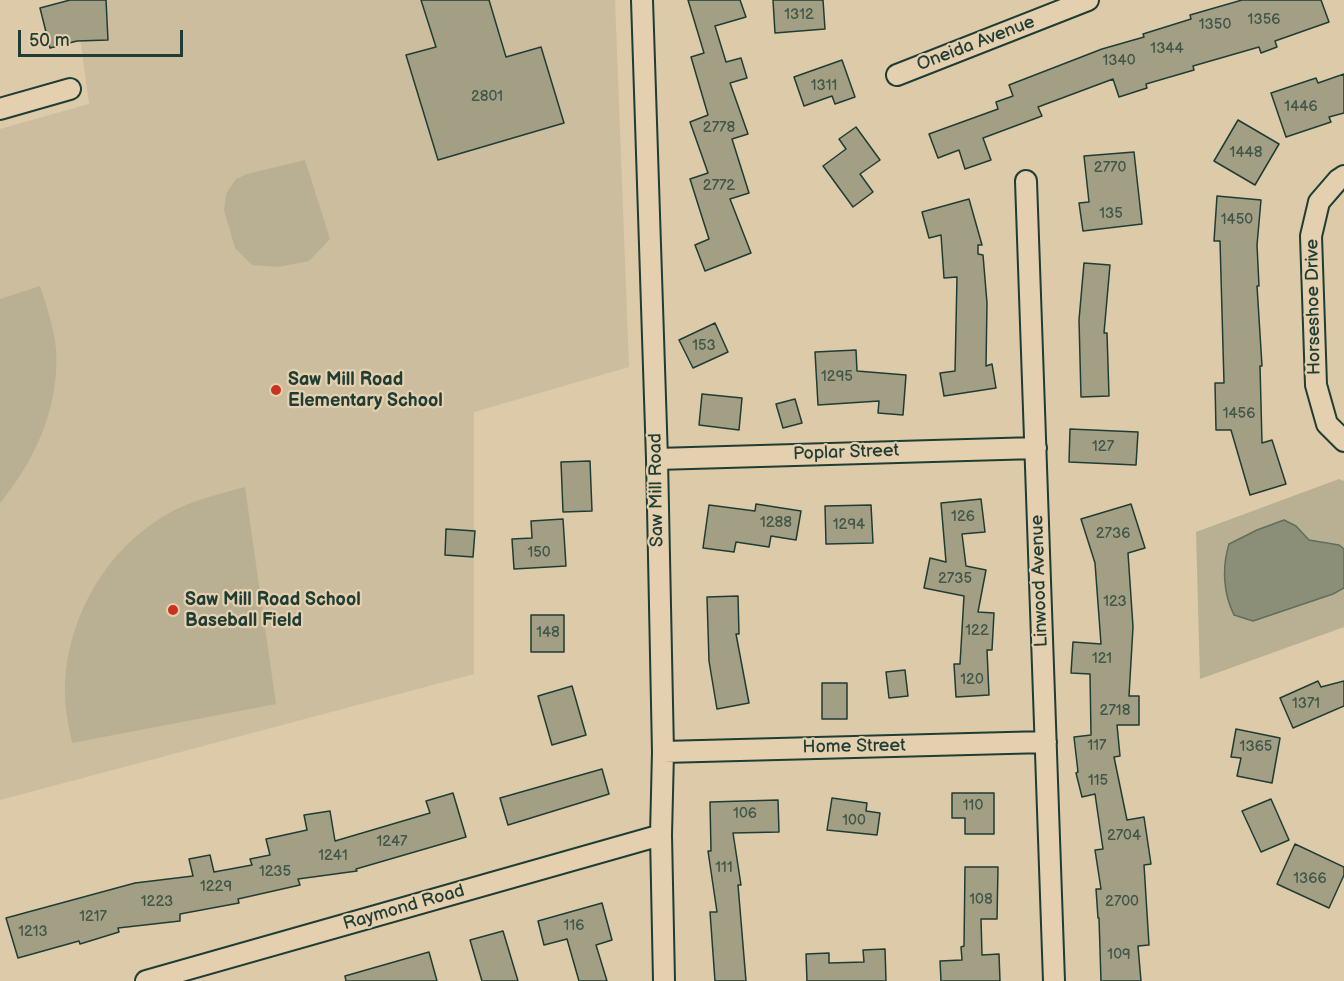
<!DOCTYPE html>
<style>
body{margin:0}
#map{position:relative;width:1344px;height:981px;overflow:hidden;background:#dccaa9;font-family:"Balsamiq Sans",sans-serif}
canvas{display:block}
.scale{position:absolute;left:18px;top:30px;width:165px;height:27px;box-sizing:border-box;border:3px solid #1f3d34;border-top:0;padding-left:8px;font-size:18px;line-height:21px;white-space:nowrap;color:#1f3d34;-webkit-text-stroke:4px #e4d0ae;paint-order:stroke}
</style>
<div id="map">
<canvas width="1344" height="981"></canvas>
<div class="scale">50 m</div>
</div>
<script>
const ctx = document.querySelector('canvas').getContext('2d');
ctx.lineJoin = 'round';
function paint(path, color) { ctx.fillStyle = color; ctx.fill(path, 'evenodd'); }
function strokePath(path, color, width, dash) { ctx.strokeStyle = color; ctx.lineWidth = width; ctx.lineCap = dash ? 'butt' : 'round'; ctx.setLineDash(dash || []); ctx.stroke(path); }
function drawText(font, color, halo, rows, align = 'center') {
  ctx.font = font + ' "Balsamiq Sans",sans-serif'; ctx.lineWidth = 4.5; ctx.setLineDash([]); ctx.textBaseline = 'middle'; ctx.strokeStyle = halo; ctx.fillStyle = color; for (const [text, x, y, turn = 0] of rows) {
    ctx.save(); ctx.translate(x, y); ctx.rotate((+turn || 0) * Math.PI / 180); ctx.textAlign = isNaN(turn) ? turn : align; if (halo) ctx.strokeText(text, 0, 0); ctx.fillText(text, 0, 0); ctx.restore();
  }
}
paint(new Path2D(`
 M75 0H615L629 367 474 412V674L0 800V129L89 104Z`), '#cbbd9e');
paint(new Path2D(`
 M305 160 330 239 309 261 278 267 252 265 235 248 224 210 226 194 236 179 247 174Z
 M40 286C47 307 54 328 56 349 60 406 35 461 0 503V299Z
 M1339 479 1344 481V627L1200 679 1196 532Z
 M245 487 276 704 72 743C68 723 64 704 65 684 69 607 116 534 188 504 207 497 226 492 245 487Z`), '#b9b094');
const water = new Path2D(`
 M1284 520 1296 526 1309 540 1339 545 1344 549V588L1333 594 1253 621 1234 615C1223 593 1222 567 1229 544L1257 530Z`);
paint(water, '#8c8f77');
strokePath(water, '#606e5c', 1.5);
const building = new Path2D(`
 M70 0H106L108 40 77 41 50 48 40 8Z
 M421 0H489L506 57 541 47 564 123 438 160 406 55 436 47Z
 M688 0H740L746 17 715 26 726 62 741 58 747 78 730 83 748 134 732 139 749 193 730 199 751 253 705 271 695 245 709 239 690 179 708 173 690 122 708 115 691 57 704 53Z
 M773 0H823L825 29 775 33Z
 M1242 0H1321L1329 22 1275 41 1277 47 1261 53 1259 47 1193 66 1194 70 1146 84 1147 88 1119 97 1113 79 1038 107 1042 116 983 138 991 160 965 169 959 150 938 158 929 134 998 109 996 102 1013 96 1009 85 1102 49 1144 37 1143 34 1191 19 1190 15Z
 M842 60 855 97 835 104 832 96 804 106 794 77Z
 M1344 74V113L1329 117 1331 122 1286 137 1271 93 1316 78 1318 83Z
 M1238 120 1279 144 1255 185 1214 161Z
 M856 127 880 160 860 174 873 192 853 207 823 166 846 149 839 139Z
 M1134 152 1142 224 1083 231 1079 203 1089 202 1084 156Z
 M1217 196 1261 200 1257 245 1259 286H1257L1262 366H1260L1262 443 1272 440 1286 484 1250 495 1231 430H1216L1215 383H1224L1220 241H1214Z
 M969 199 982 245H978V254L983 255 987 303 986 366 992 364 996 388 944 396 940 373 955 371 957 277 944 278 941 235 929 238 922 212Z
 M1084 263 1110 265 1104 333H1107L1109 396 1081 397 1079 320Z
 M715 323 728 352 693 368 679 340Z
 M856 350 857 371 906 375 903 415 878 413 879 401 818 405 815 352Z
 M702 394 742 398 739 430 699 425Z
 M795 399 802 423 783 428 776 404Z
 M1070 429 1138 432 1136 465 1069 462Z
 M590 461 592 511 563 512 561 462Z
 M981 499 985 532 962 534 966 566 986 570 978 612 994 613 992 650H987L989 695 956 697 954 664H960L964 596 924 588 930 558 946 562 941 503Z
 M756 504 801 511 796 540 771 536 769 547 736 542 734 552 703 548 709 505 755 511Z
 M1131 504 1145 548 1128 553 1133 627 1129 696H1139V725H1117L1120 756 1114 757 1127 820 1144 817 1151 864 1144 865 1149 945 1138 946 1141 981H1101L1099 918H1098L1096 889H1101L1095 850 1103 849 1095 794 1082 797 1076 773 1078 772 1074 737 1091 735 1090 674 1071 673 1073 642 1101 644 1095 563 1081 519Z
 M871 505 873 543 826 544 825 506Z
 M563 519 566 566 514 569 512 539 532 538 531 521Z
 M446 529 475 531 473 557 445 555Z
 M738 596 739 634H736L749 703 717 709 709 661 707 597Z
 M531 615H564V652H531Z
 M905 670 908 696 889 698 886 672Z
 M1318 681 1321 687 1344 681V706L1293 728 1280 698Z
 M822 683H847V719H822Z
 M572 686 586 735 552 745 538 696Z
 M1236 729 1280 738 1272 783 1237 776 1241 758 1231 757Z
 M602 769 609 794 508 825 500 798Z
 M453 793 466 837 356 869 357 871 298 879 300 885 238 899 239 903 180 914V921L118 928 119 932 80 944 79 941 18 958 6 918 135 883 193 876 189 859 210 855 214 872 252 865 250 859 270 855 266 839 307 830 304 815 330 811 335 841 430 813 426 801Z
 M952 793H994V834H965V818H952Z
 M832 798 867 803 866 811 880 813 877 835 827 830Z
 M1271 799 1289 840 1261 852 1242 811Z
 M778 800 779 832 733 833 741 885H738L746 981H715L710 912H717L708 851H711L710 802Z
 M1295 844 1344 867V875L1329 908 1277 884Z
 M965 867H998L997 919H981L982 955 999 954 1000 981H941L940 961 962 960 961 947 964 946Z
 M602 903 612 940 596 945 607 981H579L567 939 544 945 538 921Z
 M503 931 518 981H482L470 940Z
 M885 949 886 981H807L806 954 829 953V963L864 962 863 950Z
 M429 952 437 981H346L345 976Z`);
paint(building, '#a29f85');
strokePath(building, '#1f3d34', 1.5);
const street = new Path2D(`
 M642 0 657 459 663 752 661 835 664 981
 M897 75 1088 0
 M0 109 70 89
 M1344 176 1338 180 1319 202 1311 236 1316 385 1327 424 1344 441
 M1026 181 1054 981
 M657 459 1036 448
 M663 752 1046 742
 M146 981 661 835`);
strokePath(street, '#1f3d34', 24);
strokePath(street, '#e4d0ae', 20);
for (const [x, y, r, color] of [
 [276,390,6,"#c8321e"],
 [173,610,6,"#c8321e"]
]) { const dot = new Path2D(); dot.arc(x, y, r, 0, 2 * Math.PI); ctx.fillStyle = color; ctx.fill(dot); strokePath(dot, '#e4d0ae', 2); }
drawText('15px', '#405648', null, [
 ["1312",799,15],
 ["1356",1264,20],
 ["1350",1215,25],
 ["1344",1167,49],
 ["1340",1119,61],
 ["1311",824,86],
 ["2801",487,97],
 ["1446",1301,107],
 ["2778",719,128],
 ["1448",1246,153],
 ["2770",1110,168],
 ["2772",719,186],
 ["135",1111,214],
 ["1450",1237,220],
 ["153",704,346],
 ["1295",837,377],
 ["1456",1239,414],
 ["127",1103,447],
 ["126",963,517],
 ["1288",776,523],
 ["1294",849,525],
 ["2736",1113,534],
 ["150",539,553],
 ["2735",955,579],
 ["123",1115,602],
 ["122",977,631],
 ["148",548,633],
 ["121",1102,659],
 ["120",972,680],
 ["1371",1306,704],
 ["2718",1115,711],
 ["117",1097,746],
 ["1365",1256,747],
 ["115",1098,781],
 ["110",973,806],
 ["106",745,814],
 ["100",854,821],
 ["2704",1124,836],
 ["1247",392,842],
 ["1241",333,856],
 ["111",724,868],
 ["1235",275,872],
 ["1366",1310,879],
 ["1229",216,887],
 ["108",981,900],
 ["1223",157,902],
 ["2700",1122,902],
 ["1217",93,917],
 ["116",574,926],
 ["1213",33,932],
 ["109",1119,955]
]);
drawText('18px', '#1f3d34', '#e4d0ae', [
 ["Oneida Avenue",976,44,-21],
 ["Horseshoe Drive",1314,307,-91],
 ["Poplar Street",846,453,-2],
 ["Saw Mill Road",657,490,-91],
 ["Linwood Avenue",1040,581,-92],
 ["Home Street",854,747,-1],
 ["Raymond Road",404,908,-16]
]);
drawText('bold 18px', '#1f3d34', '#e4d0ae', [
 ["Saw Mill Road",288,380],
 ["Elementary School",288,401],
 ["Saw Mill Road School",185,600],
 ["Baseball Field",185,621]
], 'left');
</script>
